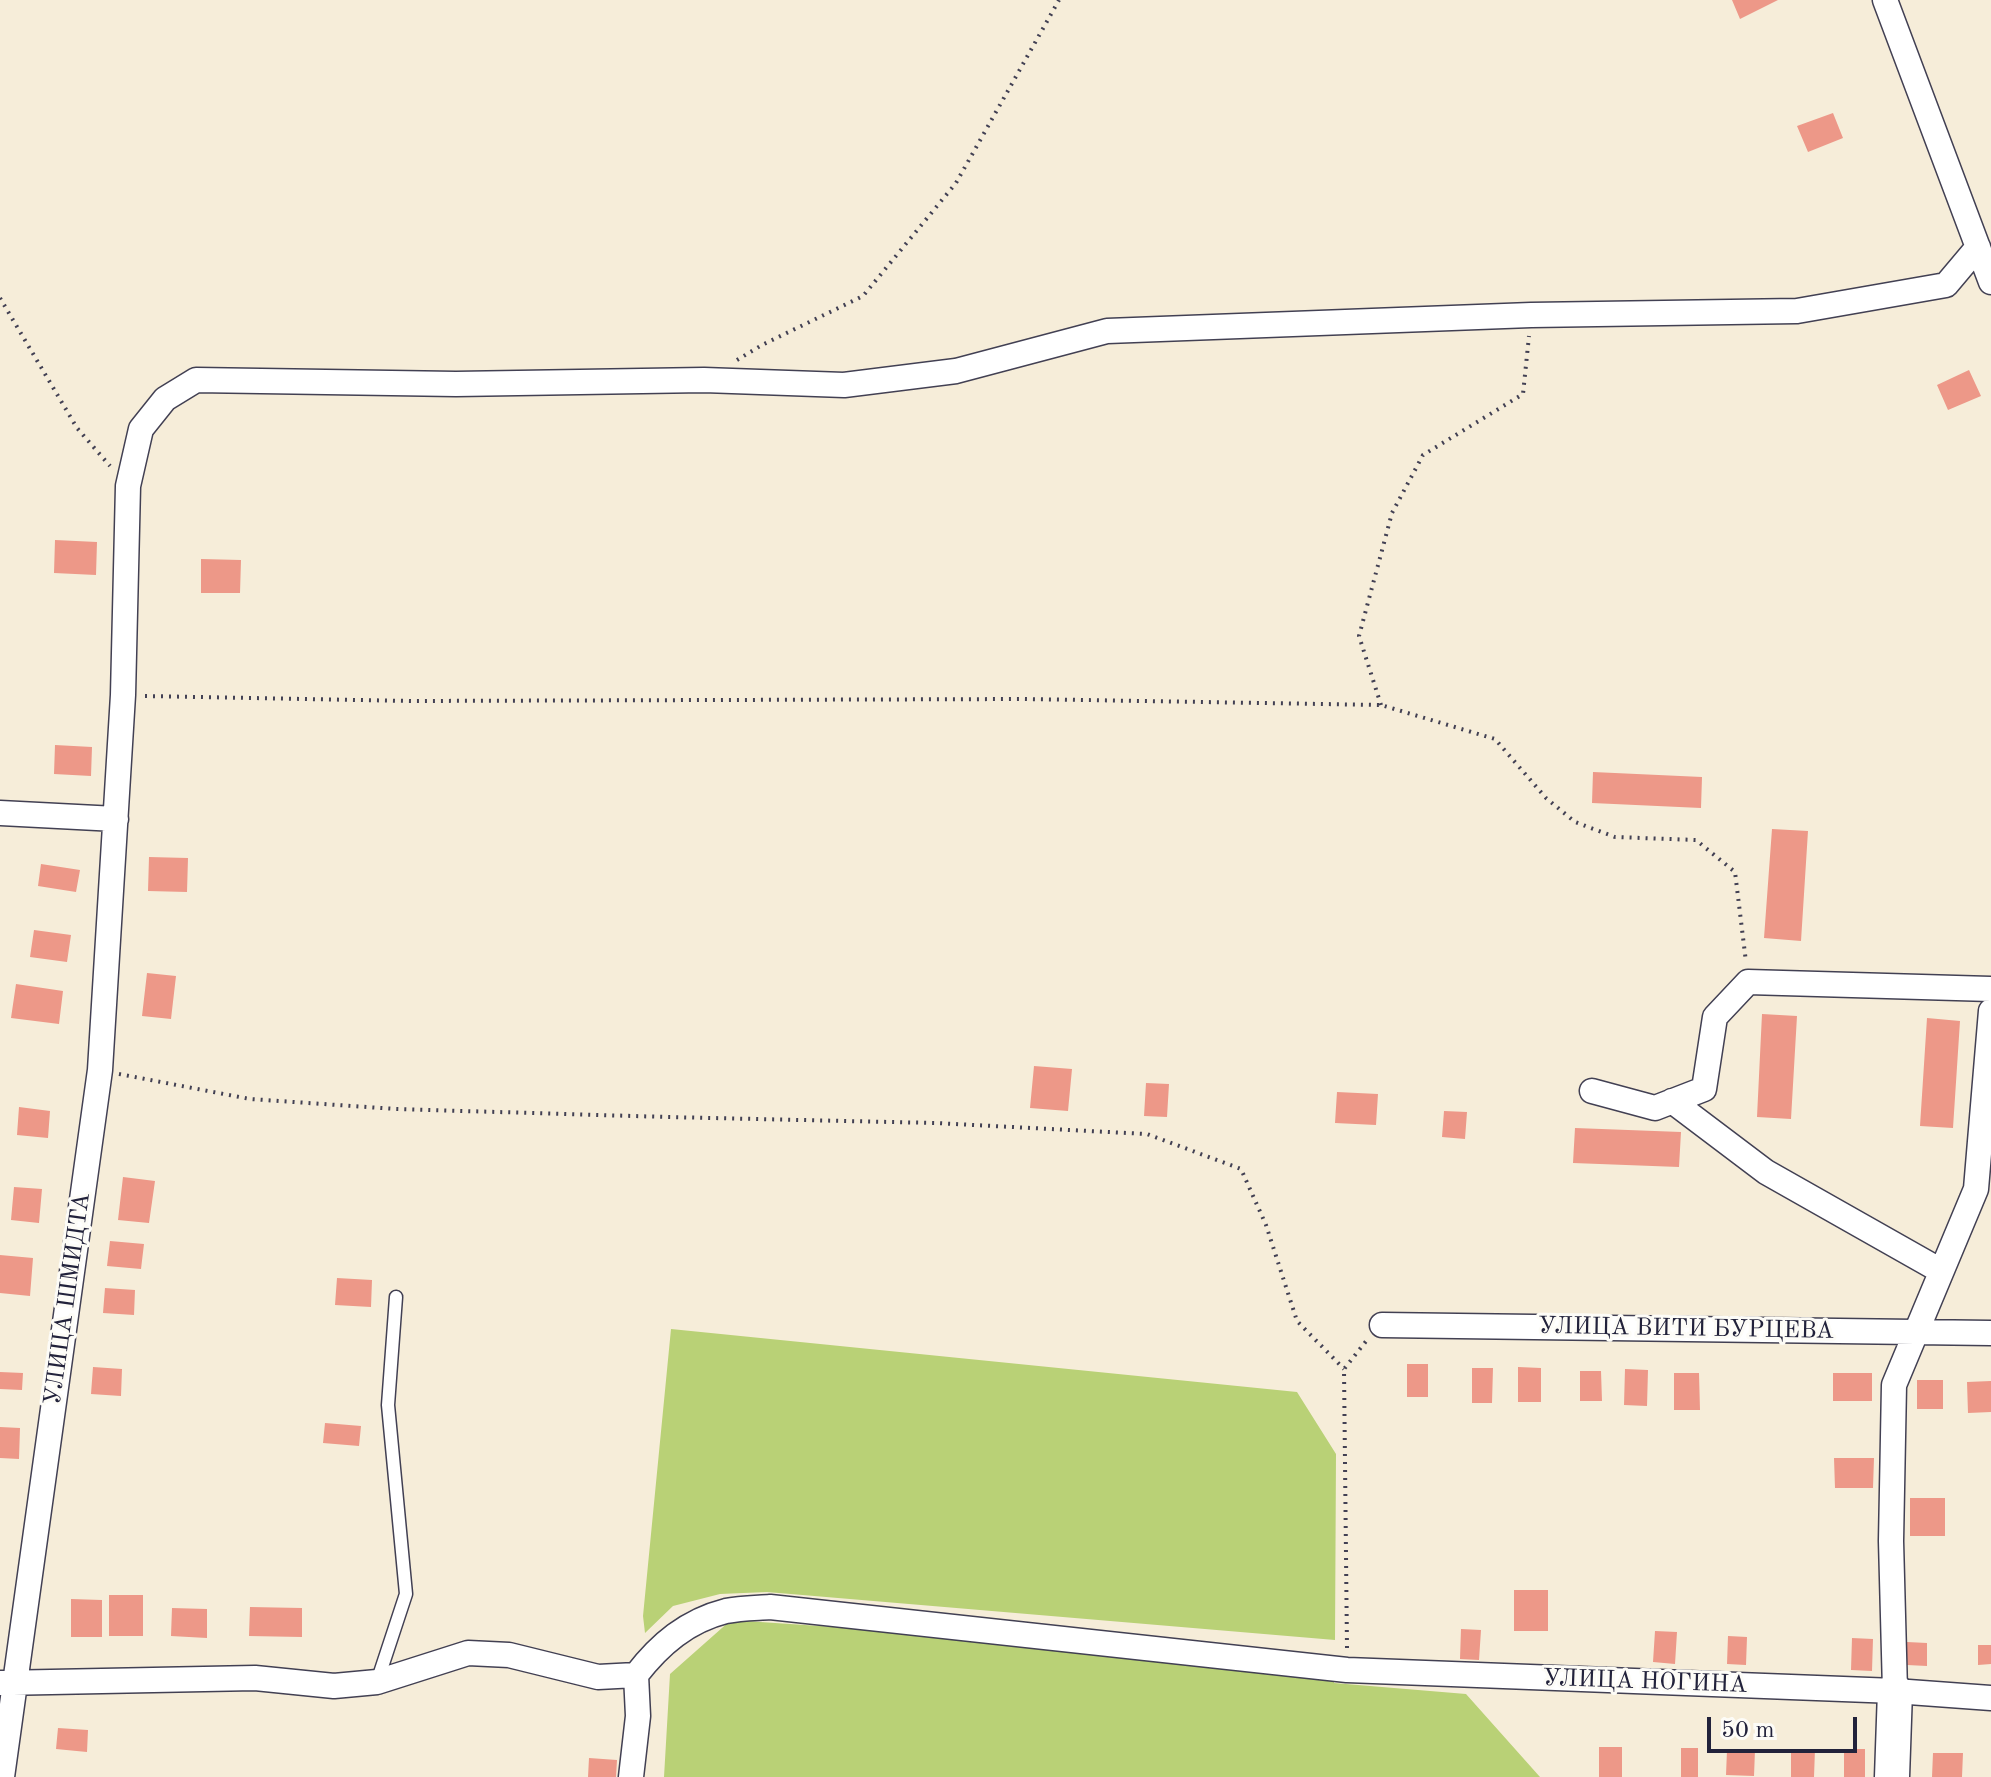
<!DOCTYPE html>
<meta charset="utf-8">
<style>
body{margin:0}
#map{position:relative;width:1991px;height:1777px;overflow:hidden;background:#f6edd9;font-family:"Old Standard TT",serif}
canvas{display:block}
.scale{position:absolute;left:1707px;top:1717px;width:150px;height:36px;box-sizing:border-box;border:4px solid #22223b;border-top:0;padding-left:10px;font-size:24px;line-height:28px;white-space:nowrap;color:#22223b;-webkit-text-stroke:6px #fdfcf7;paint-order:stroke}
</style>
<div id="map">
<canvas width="1991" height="1777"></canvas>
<div class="scale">50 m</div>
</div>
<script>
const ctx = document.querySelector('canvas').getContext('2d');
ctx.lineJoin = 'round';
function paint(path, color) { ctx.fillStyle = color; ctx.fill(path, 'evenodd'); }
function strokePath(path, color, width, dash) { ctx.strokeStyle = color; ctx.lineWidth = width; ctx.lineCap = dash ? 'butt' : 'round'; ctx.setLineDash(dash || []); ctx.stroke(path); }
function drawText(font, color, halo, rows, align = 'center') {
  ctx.font = font + ' "Old Standard TT",serif'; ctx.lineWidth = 6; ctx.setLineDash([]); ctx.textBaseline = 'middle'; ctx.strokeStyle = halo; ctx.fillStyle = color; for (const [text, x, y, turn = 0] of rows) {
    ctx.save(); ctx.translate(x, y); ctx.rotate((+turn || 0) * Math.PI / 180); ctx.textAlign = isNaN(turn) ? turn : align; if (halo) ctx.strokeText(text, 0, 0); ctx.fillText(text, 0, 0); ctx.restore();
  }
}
paint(new Path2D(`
 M671 1329 1297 1392 1336 1454 1335 1640 767 1592 720 1594 673 1606 645 1633 643 1616Z
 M731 1620 1334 1661V1683L1466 1694 1540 1777H664L670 1674Z`), '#b9d176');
paint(new Path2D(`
 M1732 0H1778L1740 19Z
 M1833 113 1843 138 1808 152 1797 126Z
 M1969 370 1981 396 1948 410 1937 385Z
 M55 540 97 542 96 575 54 573Z
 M201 559 241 560 240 593H201Z
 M55 745 92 747 91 776 54 774Z
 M1593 772 1702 777 1701 808 1592 803Z
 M1772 829 1808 831 1801 941 1764 938Z
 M149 857 188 858 187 892 148 891Z
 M41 864 80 870 76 892 38 886Z
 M34 930 71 935 67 962 30 957Z
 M147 973 176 976 171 1019 142 1016Z
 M16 984 63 991 59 1024 11 1018Z
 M1762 1014 1797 1016 1791 1119 1757 1117Z
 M1927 1018 1960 1021 1953 1128 1920 1126Z
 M1034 1066 1072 1069 1068 1111 1030 1108Z
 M1146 1083 1169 1084 1167 1117 1144 1116Z
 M1337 1092 1378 1094 1376 1125 1335 1123Z
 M19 1107 50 1111 48 1138 17 1135Z
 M1444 1111 1467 1112 1465 1139 1442 1137Z
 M1575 1128 1681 1132 1679 1167 1573 1163Z
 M123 1177 155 1181 149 1223 118 1220Z
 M14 1187 42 1189 39 1223 11 1220Z
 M110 1241 144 1244 141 1269 107 1266Z
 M0 1255 33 1258 30 1296 0 1293Z
 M337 1278 372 1280 371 1307 335 1305Z
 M105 1288 135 1290 134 1315 103 1313Z
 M1407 1364H1428V1397H1407Z
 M93 1367 122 1369 121 1396 91 1394Z
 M1518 1367 1541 1368V1402H1518Z
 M1472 1368H1493L1492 1403H1472Z
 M1625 1369 1648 1370 1647 1406 1624 1405Z
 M1580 1371H1601L1602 1401H1580Z
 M0 1372 23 1373 22 1390 0 1389Z
 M1674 1373H1699L1700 1410H1674Z
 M1833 1373H1872V1401H1833Z
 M1917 1380H1943V1409H1917Z
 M1991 1381V1412L1968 1413 1967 1382Z
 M325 1423 361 1426 359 1446 323 1443Z
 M0 1427 20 1428 19 1459 0 1458Z
 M1834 1458H1874L1873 1488H1835Z
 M1910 1498H1945V1536H1910Z
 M1514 1590H1548V1631H1514Z
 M109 1595H143V1636H109Z
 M71 1599 102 1600V1637H71Z
 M250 1607 302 1608V1637L249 1636Z
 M172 1608 207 1609V1638L171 1636Z
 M1461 1629 1481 1630 1479 1660 1460 1659Z
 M1655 1631 1677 1632 1675 1664 1653 1662Z
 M1728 1636 1747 1637 1746 1665 1727 1664Z
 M1852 1638 1873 1639 1872 1671 1851 1670Z
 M1907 1642 1927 1643V1666L1907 1665Z
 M1978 1645H1991V1664L1978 1665Z
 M58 1728 88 1730 87 1752 56 1749Z
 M1599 1747H1622V1777H1599Z
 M1681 1748H1698V1777H1681Z
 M1791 1749H1815L1814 1777H1791Z
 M1844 1749H1865V1777H1844Z
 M1727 1750H1755L1754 1776 1726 1775Z
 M1933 1753H1963L1962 1777H1932Z
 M589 1758 617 1760 616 1777H588Z`), '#ed9888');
const lane = new Path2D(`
 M377 1682 406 1594 388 1405 396 1297`);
const street = new Path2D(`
 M1885 0 1991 282
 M0 813 116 819
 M1592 1091 1655 1108 1704 1089 1715 1017 1748 982 1991 989
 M1672 1101 1766 1172 1941 1271
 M1382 1325 1991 1333
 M0 1683 255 1678 334 1686 377 1682 468 1653 509 1655 598 1677 636 1675C660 1644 687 1621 726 1611 740 1608 756 1608 770 1607L1347 1670 1895 1691 1991 1698
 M1895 1691 1891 1541 1894 1385 1976 1189 1991 1011
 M2 1777 100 1070 123 695 128 486 141 429 165 399 196 380 456 384 704 380 844 385 956 371 1107 331 1531 315 1797 311 1946 285 1978 247
 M631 1777 638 1716 636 1675`);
const secondary = new Path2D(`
 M1892 1777 1895 1691`);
strokePath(lane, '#424053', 15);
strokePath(street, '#424053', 27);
strokePath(secondary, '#424053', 37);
strokePath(new Path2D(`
 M0 298 77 428 110 466
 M737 360 762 345 863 296 956 183 1059 0
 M145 696 412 701 1024 699 1381 705 1495 739 1546 798 1575 822 1615 837 1696 840 1735 872 1746 962
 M1381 705 1359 636 1392 513 1423 455 1523 394 1529 336
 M119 1074 250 1099 396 1109 667 1117 935 1123 1147 1134 1241 1169 1266 1225 1297 1321 1344 1369
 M1347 1648 1344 1369 1367 1340`), '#424053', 4, [2, 6]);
strokePath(lane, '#fff', 12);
strokePath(street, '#fff', 24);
strokePath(secondary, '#fff', 34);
drawText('24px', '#22223b', '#fdfcf7', [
 ["УЛИЦА ШМИДТА",68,1299,-82],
 ["УЛИЦА ВИТИ БУРЦЕВА",1686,1329,1],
 ["УЛИЦА НОГИНА",1645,1682,2]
]);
</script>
